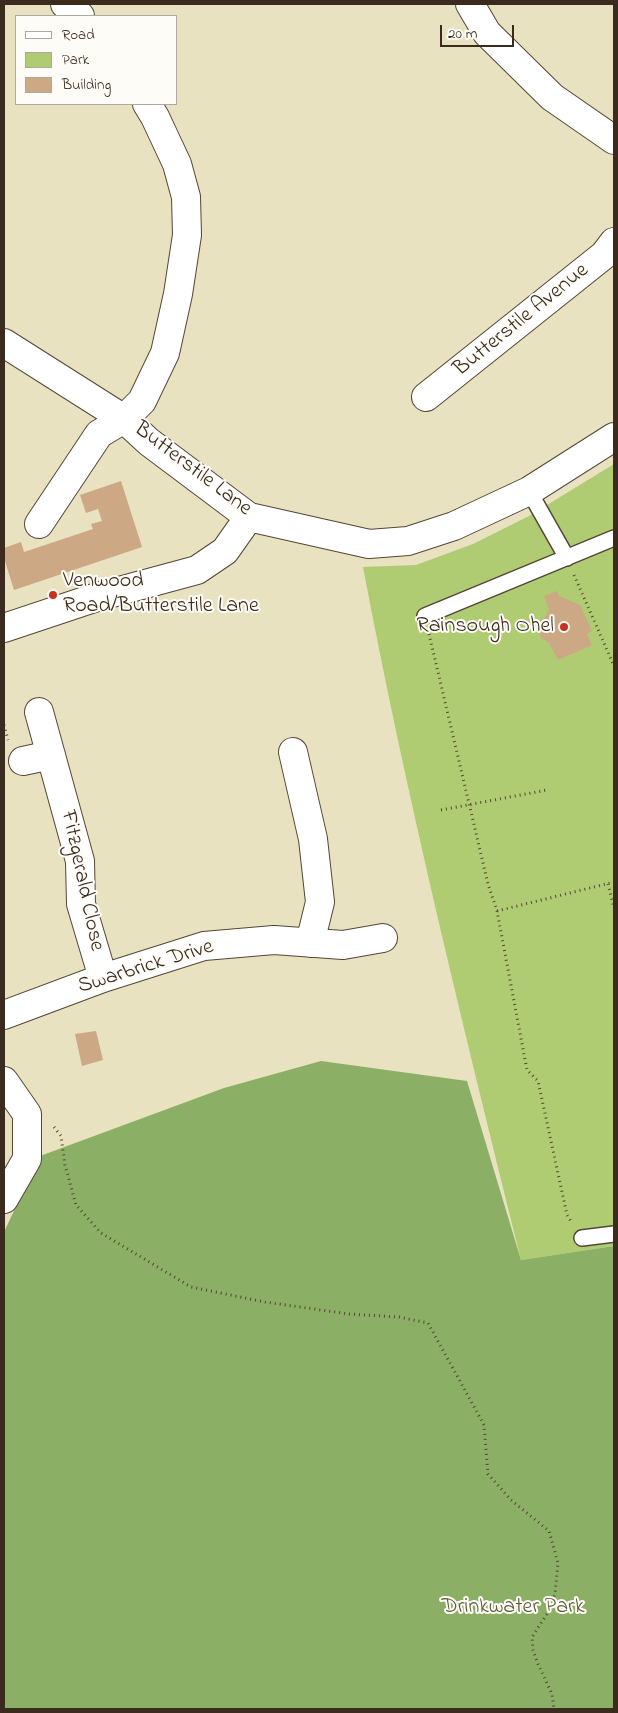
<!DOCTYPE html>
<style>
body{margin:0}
#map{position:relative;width:618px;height:1713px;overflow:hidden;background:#e8e2c0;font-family:"Indie Flower",sans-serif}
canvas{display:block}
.frame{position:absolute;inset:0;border:5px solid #3b2a1e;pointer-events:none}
.legend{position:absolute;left:15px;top:15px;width:162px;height:90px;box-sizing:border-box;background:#fdfcf7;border:1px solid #afa8a0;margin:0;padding:6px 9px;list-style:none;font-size:15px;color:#3b2a1e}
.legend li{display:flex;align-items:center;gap:10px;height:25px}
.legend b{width:25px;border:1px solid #afa8a0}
.scale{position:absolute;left:440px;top:25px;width:74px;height:22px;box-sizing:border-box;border:2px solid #3b2a1e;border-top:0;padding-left:6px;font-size:15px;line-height:18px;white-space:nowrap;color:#3b2a1e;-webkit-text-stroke:4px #fdfcf7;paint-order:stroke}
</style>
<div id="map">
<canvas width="618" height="1713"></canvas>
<div class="frame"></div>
<ul class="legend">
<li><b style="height:6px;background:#fff"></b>Road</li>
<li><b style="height:14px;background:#afcc73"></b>Park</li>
<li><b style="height:14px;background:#cca884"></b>Building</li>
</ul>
<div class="scale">20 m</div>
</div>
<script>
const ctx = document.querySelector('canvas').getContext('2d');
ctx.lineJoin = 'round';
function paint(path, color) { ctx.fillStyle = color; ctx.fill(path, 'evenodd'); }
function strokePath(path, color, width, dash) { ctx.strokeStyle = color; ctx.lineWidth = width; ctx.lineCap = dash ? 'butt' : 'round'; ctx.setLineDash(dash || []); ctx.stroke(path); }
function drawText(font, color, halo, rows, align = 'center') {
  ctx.font = font + ' "Indie Flower",sans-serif'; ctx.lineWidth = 4; ctx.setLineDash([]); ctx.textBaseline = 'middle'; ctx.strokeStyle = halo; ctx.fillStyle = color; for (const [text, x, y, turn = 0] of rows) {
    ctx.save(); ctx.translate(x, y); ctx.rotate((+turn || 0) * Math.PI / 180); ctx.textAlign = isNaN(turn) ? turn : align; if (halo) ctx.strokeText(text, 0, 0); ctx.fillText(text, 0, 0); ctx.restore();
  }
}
paint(new Path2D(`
 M614 464V1246L521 1260C464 1030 407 800 363 567L416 565 473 544 529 516Z`), '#afcc73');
paint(new Path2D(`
 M321 1061 467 1081 521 1260 614 1246V1709H4V1232L40 1156 224 1088Z`), '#8bb065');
paint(new Path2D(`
 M121 481 142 547 14 590 4 558V548L21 542 24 552 93 529 91 524 102 521 98 509 86 513 80 495Z
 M557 591 559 596 580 605 592 631 587 634 592 645 558 660 549 643 541 638 536 623 543 621 549 610 544 596Z
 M96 1031 103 1060 82 1066 75 1034Z`), '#cca884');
const service = new Path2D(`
 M529 491 567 558
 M425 616 614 538
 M582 1238 614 1234`);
const minor = new Path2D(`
 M65 4 80 16
 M470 4 487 33 552 97 614 140
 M4 343 124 419 149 442 249 517 369 544 408 541 454 526 529 491 614 437
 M426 397 604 255 614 242
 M39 524 99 434 124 419 142 401 165 353 178 294 187 235 186 197 177 164 155 117 147 104
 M4 628 97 597 197 570 225 551 249 517
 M39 712 80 861 81 904 103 978
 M293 752 313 839 320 902 310 943
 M23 761 51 755
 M4 1015 103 978 204 946 274 940 343 945 383 938
 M4 1081 27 1114V1159L4 1199`);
strokePath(service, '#554636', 18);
strokePath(minor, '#554636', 30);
strokePath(new Path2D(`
 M574 575 614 666
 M429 634 488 884 497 911 527 1070 538 1081 567 1215 572 1223
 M4 725 8 740
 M441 810 547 790
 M608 884 614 908
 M497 911 614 882
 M54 1127 61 1136 65 1165 76 1205 101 1233 191 1287 265 1302 349 1314 399 1317 428 1323 484 1425 488 1474 511 1500 549 1531 558 1563 555 1594 547 1614 532 1637 533 1650 538 1664 552 1694 554 1709`), '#554636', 3, [1, 4]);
strokePath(service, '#fff', 15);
strokePath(minor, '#fff', 28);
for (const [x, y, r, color] of [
 [53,595,5,"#c8321e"],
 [564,627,5,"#c8321e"]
]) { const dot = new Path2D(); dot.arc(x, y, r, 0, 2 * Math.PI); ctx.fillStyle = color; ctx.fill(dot); strokePath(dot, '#fdfcf7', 2); }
drawText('22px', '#3b2a1e', '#fdfcf7', [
 ["Butterstile Avenue",522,321,-39],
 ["Butterstile Lane",192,470,37],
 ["Fitzgerald Close",81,881,78],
 ["Swarbrick Drive",146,968,-17]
]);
drawText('22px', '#3b2a1e', '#fdfcf7', [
 ["Venwood",63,582],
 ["Road/Butterstile Lane",63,607],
 ["Rainsough Ohel",554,627,"right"]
], 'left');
drawText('22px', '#5e5b38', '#fdfcf7', [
 ["Drinkwater Park",513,1608]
]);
</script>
